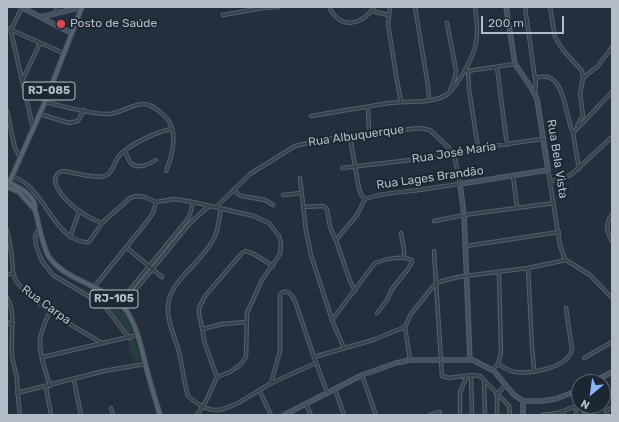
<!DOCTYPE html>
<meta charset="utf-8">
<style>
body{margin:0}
#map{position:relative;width:619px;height:422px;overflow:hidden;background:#242f3e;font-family:Rubik,sans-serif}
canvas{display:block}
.frame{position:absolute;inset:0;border:8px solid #b4bcc9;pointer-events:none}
.north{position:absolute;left:571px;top:374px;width:40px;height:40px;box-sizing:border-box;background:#1d2633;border:1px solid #59626f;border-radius:50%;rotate:209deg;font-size:11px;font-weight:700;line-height:16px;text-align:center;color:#b4bcc9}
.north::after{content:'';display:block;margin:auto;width:14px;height:18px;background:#8ab4f8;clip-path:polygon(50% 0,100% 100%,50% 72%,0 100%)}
.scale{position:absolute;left:481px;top:16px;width:83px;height:18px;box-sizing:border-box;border:2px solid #b4bcc9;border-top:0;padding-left:5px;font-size:12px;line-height:14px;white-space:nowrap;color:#b4bcc9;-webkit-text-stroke:3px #1d2633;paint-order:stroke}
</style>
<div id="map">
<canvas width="619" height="422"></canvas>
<div class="frame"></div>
<div class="north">N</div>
<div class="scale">200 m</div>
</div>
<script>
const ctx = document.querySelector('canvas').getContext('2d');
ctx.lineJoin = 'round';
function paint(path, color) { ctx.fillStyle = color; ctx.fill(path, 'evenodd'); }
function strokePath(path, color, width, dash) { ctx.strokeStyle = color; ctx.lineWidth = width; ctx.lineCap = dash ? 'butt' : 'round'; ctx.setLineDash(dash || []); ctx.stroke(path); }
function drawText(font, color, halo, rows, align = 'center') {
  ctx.font = font + ' Rubik,sans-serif'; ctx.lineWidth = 4; ctx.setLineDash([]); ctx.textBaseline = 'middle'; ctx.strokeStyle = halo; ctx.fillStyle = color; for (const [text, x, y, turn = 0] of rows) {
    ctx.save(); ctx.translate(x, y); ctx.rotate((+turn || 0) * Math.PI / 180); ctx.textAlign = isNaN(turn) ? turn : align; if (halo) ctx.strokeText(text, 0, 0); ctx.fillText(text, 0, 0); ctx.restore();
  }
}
paint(new Path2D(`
 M111 300C120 308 132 319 132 333L128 334 107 306Z
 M134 338 141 360 134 362 132 354H130L128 340Z`), '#263c3f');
const street = new Path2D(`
 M22 7 11 30 12 36 33 128
 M56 7 57 13
 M330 7V9C342 30 362 25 374 7
 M390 7 388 24 396 75 401 102
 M415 7 428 86 429 100
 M525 7 535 79
 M550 7 555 37 563 50 582 71 583 78 580 94 583 115 577 126
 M372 11 388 15
 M223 15 263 8 278 7
 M447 23 456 70 455 78 450 91
 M7 28 63 53
 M497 67 507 145
 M467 71 515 64
 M468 71 469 89 478 148
 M583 78 598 66 612 47
 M23 79 40 43
 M535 94 536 78C566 67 565 118 573 133
 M45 102C64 106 88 114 108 114 120 114 131 104 144 104 150 104 155 108 160 112 164 115 168 119 170 123 177 137 172 157 166 171
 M368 107 369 134
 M7 111 15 148 20 157
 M40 114 69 123 78 121 84 110
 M311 116C337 112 363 107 389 103 406 101 432 104 446 95 457 88 474 56 476 43 478 31 477 19 475 7
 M350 137 359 189 362 196 365 199
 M125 151C127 155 128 160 131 163 137 170 150 164 156 160
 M342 168 453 155 478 148 542 139
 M579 169 573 133 612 92
 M548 170 560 245 564 257 566 260 590 275 612 298
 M513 176 517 207
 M14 177C22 180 29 185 34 192 49 208 56 230 77 240 82 242 85 243 89 242L102 223 130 198 136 196 145 197 156 202
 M300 178 306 231 311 255 332 320 344 348
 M551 181 563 179 572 174 612 137
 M233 190 241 196 265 200 273 205
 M283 195 301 193
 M156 202 174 199 193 202 254 216 269 223 279 236 281 243 280 254 262 280 247 313 246 357 240 365 230 372 217 377
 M216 207 250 174 295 146 325 139 350 137 419 128 430 130 449 148 455 159 460 184C444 186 427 189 411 191 394 193 381 193 365 199L357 215 336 240
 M303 207 323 206 327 209 330 227 337 243 350 281 355 291
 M221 208C219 218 219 229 214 238 204 260 174 278 169 300 164 320 177 338 180 357 183 370 184 383 188 396 195 403 208 411 218 410 236 407 253 393 268 385 284 377 300 370 316 363
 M612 214C605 224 606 231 612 241
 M434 221 464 215 554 203
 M102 223C85 217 60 200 55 182 55 176 58 171 65 171 74 173 96 179 105 176 113 173 114 162 119 156 128 145 158 131 172 129
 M39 228 35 236 36 246 42 261 53 275 95 300 106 308 129 338
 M7 230C9 239 11 248 12 258 13 264 12 270 14 276 22 299 81 331 102 343
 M401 233 404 250V258
 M70 237 79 212
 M466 246 559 232
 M126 247 162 277
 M434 251 442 376 449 378 471 375 480 376 509 406 510 415
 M528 268 532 346 534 370
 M7 274H14
 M435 283 458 277 528 268 566 260
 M94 287 149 219 153 213 156 202
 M7 298C17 314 10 336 12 353 12 363 17 372 17 381 18 392 18 404 20 415
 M119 303 187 220 190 214 193 202
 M104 306 111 296
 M122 306 190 223 209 206
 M332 320 375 263C385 259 402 255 412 260V262L408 269 392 289 387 300 377 313
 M7 322 12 325
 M405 327 410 360
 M203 329 222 324 246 322
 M43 357 137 335
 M314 357 373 340 405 327 411 314 435 284
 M584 358 612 342
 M498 364 501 353 499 273
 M493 369 498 364C503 367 509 371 515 372 531 374 567 368 572 350L566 308
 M362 375 376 415
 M471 375 472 415
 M74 380 81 415
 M484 380 485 415
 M271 383 280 351V295C286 287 292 295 295 301L314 357 327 392
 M50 386C46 372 39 355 40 340 41 330 46 320 50 311
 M46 387 51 415
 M335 389 344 415
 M259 390 271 415
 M576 391 579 400
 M17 393 104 371 145 364
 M306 404 311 415
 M576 406V415
 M581 406 585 415
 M111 408 113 415
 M563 411 564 415
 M197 415 206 401 217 377 205 344 199 313V308L205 296 242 253 245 251 252 253 273 266
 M430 415 440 412
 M460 415V392L467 376
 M497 415V394L506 385
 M542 415 558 413 579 405
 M607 415 606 411 612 407`);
const secondary = new Path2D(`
 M21 7 71 33
 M41 17 82 7
 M470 360 464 215 460 184 548 170 537 99 532 89 515 64 506 7
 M593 382 612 372
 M284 415 362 375 396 363 410 360H473L494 371 514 395 523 401H542L555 399 579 390
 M523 415V401`);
const primary = new Path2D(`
 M7 182C18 186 37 196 35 210 39 224 42 245 49 257 67 283 111 286 128 313 137 328 141 346 145 362 149 380 155 398 160 415
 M9 183 45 102 82 7
 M7 187 19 192 35 210`);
strokePath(street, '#565f6c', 4.5);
strokePath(secondary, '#565f6c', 5.5);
strokePath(primary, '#414a57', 6);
strokePath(street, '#38414e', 2.5);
strokePath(secondary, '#465061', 3.5);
strokePath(primary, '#56606e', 4);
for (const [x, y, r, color] of [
 [61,24,5,"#e0444e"]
]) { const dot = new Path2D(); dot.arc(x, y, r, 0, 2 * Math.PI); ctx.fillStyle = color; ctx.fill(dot); strokePath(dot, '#1d2633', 1.5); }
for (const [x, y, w] of [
 [49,91,52],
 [114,299,48]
]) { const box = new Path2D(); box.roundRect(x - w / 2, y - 9, w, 18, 3); ctx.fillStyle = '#1d2633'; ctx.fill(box); strokePath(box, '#b4bcc9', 1); }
drawText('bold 11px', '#b4bcc9', null, [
 ["RJ-085",49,91],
 ["RJ-105",114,299]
]);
drawText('12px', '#b4bcc9', '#1d2633', [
 ["Posto de Saúde",70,24]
], 'left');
drawText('12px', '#b4bcc9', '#1d2633', [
 ["Rua Albuquerque",356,136,-8],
 ["Rua José Maria",454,153,-9],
 ["Rua Bela Vista",557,159,81],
 ["Rua Lages Brandão",430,178,-8],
 ["Rua Carpa",46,305,36]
]);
</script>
